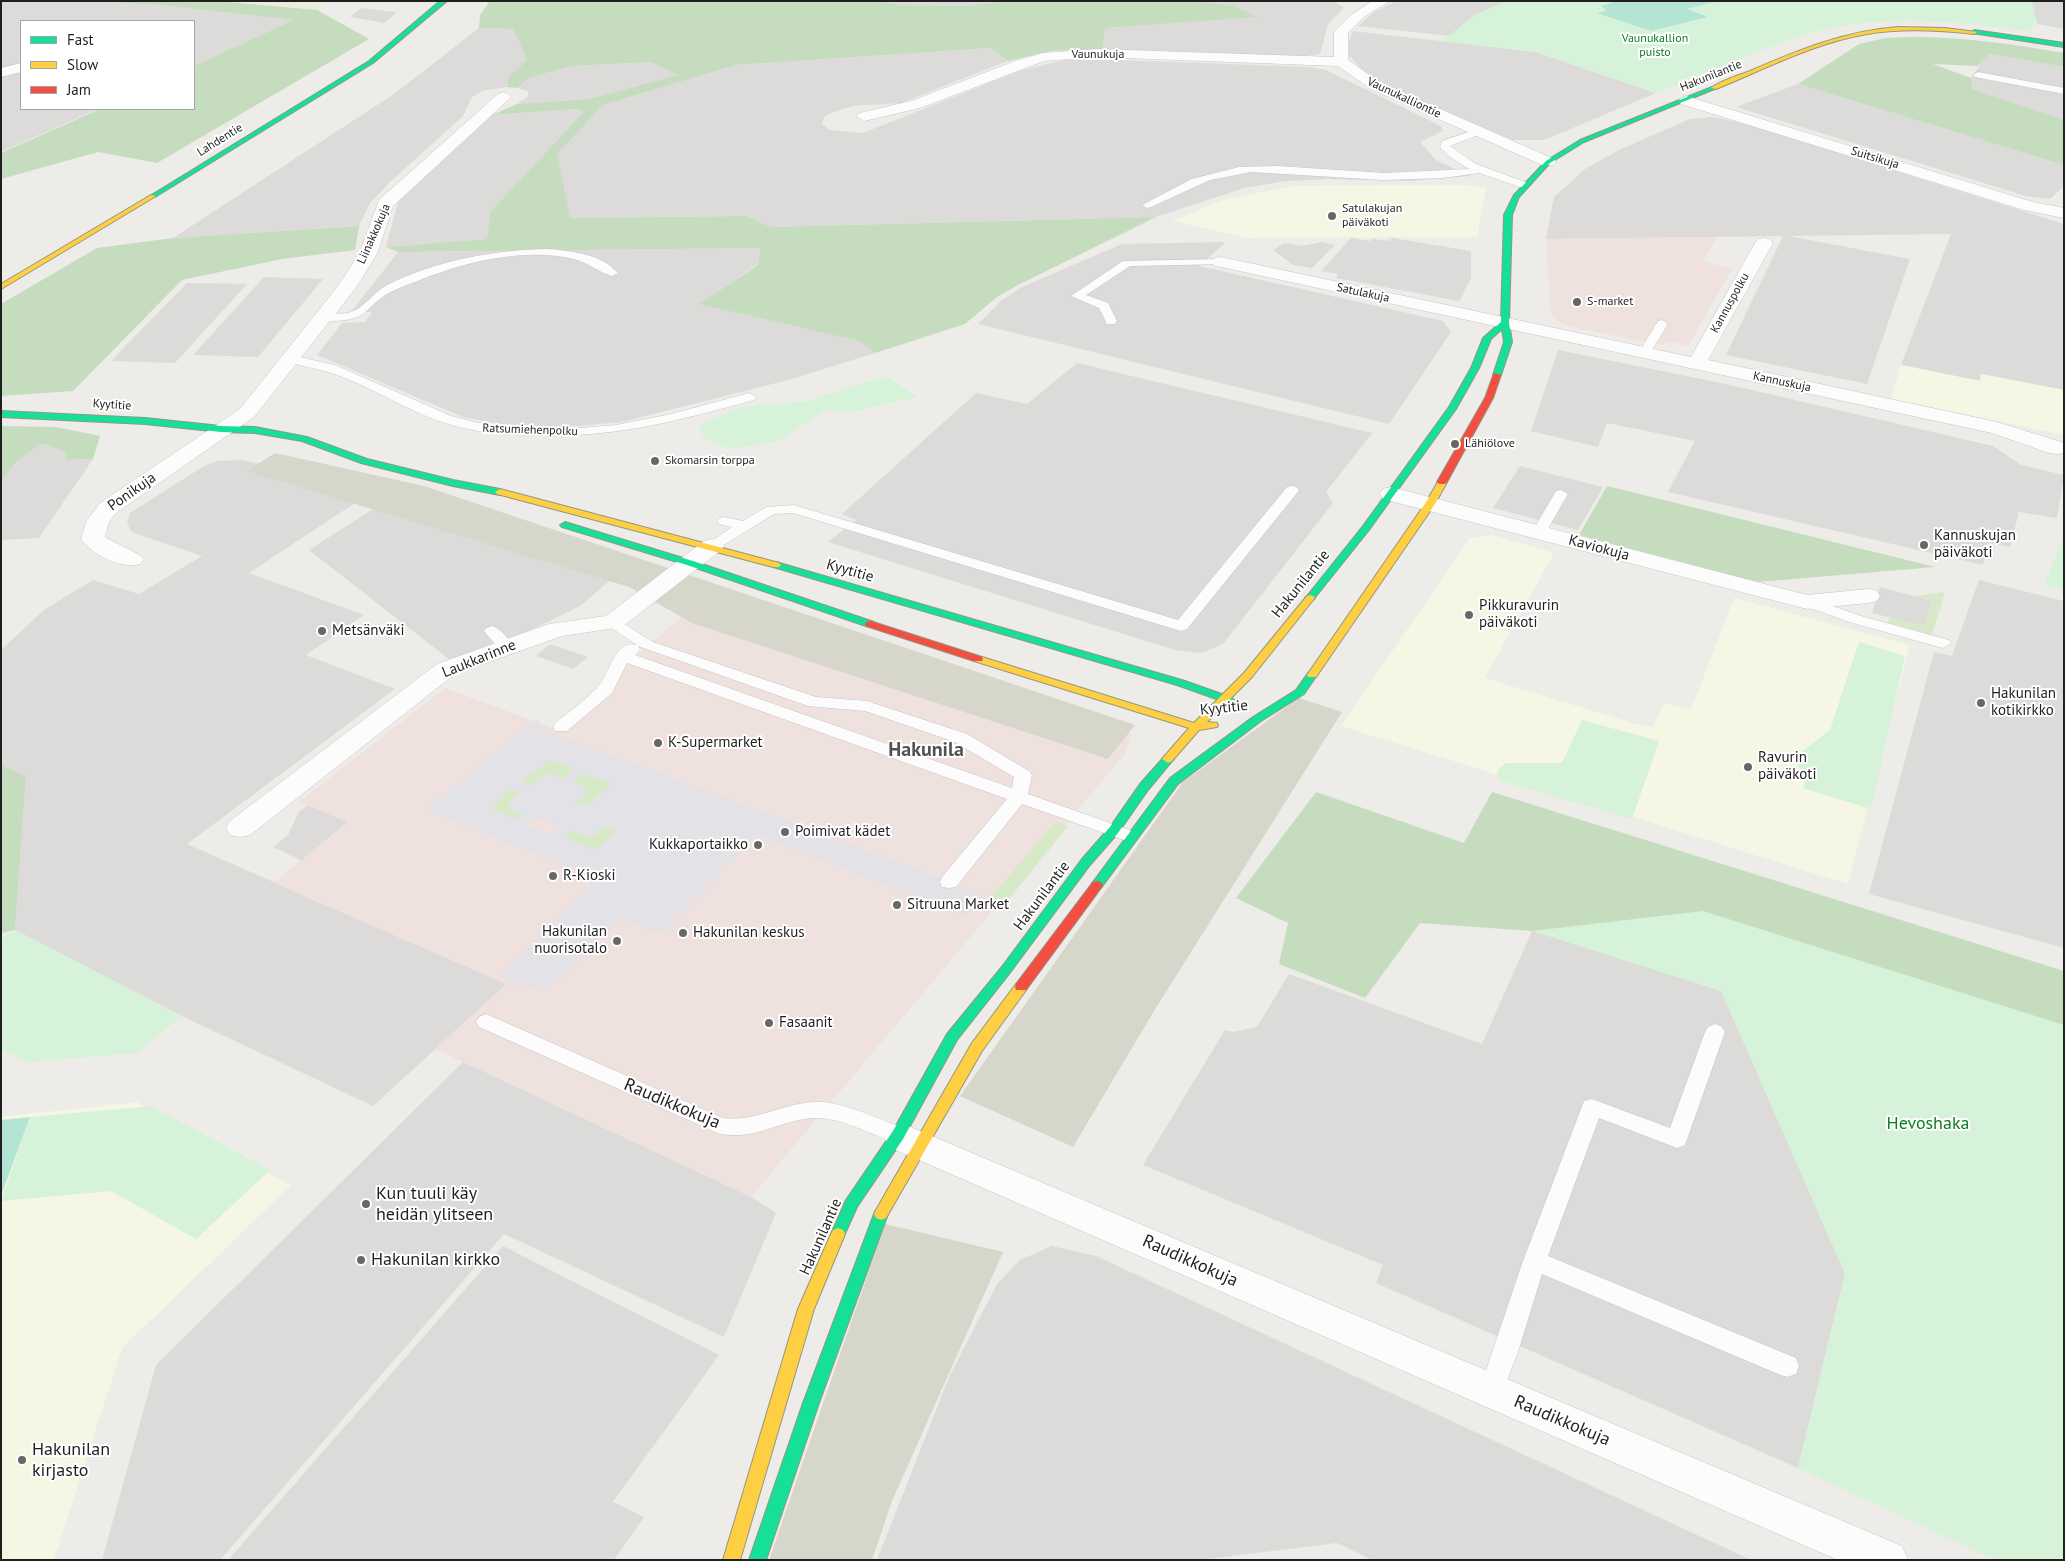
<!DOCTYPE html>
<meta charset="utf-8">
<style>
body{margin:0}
#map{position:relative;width:2065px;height:1561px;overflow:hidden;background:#edece8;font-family:"PT Sans",sans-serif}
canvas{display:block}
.frame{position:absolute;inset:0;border:2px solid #1f1f1f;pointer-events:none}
.legend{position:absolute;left:20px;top:20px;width:175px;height:90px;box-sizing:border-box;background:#fff;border:1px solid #a5a5a5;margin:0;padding:6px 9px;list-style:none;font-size:15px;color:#1f1f1f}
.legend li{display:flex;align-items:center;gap:10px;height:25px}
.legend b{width:25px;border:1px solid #a5a5a5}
</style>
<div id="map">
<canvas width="2065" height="1561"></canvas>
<div class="frame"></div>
<ul class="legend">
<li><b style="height:6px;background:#16e098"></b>Fast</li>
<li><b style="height:6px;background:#ffcf43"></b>Slow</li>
<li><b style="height:6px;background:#f24e42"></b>Jam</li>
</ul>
</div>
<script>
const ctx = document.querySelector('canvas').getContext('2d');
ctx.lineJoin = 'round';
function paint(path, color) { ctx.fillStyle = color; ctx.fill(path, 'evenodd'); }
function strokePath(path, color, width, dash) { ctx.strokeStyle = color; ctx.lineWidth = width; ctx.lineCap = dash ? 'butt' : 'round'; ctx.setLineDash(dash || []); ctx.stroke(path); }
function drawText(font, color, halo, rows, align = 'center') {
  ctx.font = font + ' "PT Sans",sans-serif'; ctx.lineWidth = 4; ctx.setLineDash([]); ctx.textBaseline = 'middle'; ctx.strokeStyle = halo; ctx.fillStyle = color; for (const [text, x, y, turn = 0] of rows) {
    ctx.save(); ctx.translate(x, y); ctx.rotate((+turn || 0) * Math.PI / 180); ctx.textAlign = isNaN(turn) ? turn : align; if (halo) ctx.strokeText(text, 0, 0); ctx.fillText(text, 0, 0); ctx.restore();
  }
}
paint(new Path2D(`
 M1 1H87L161 5 295 20 194 66V21H21V64L1 71Z
 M879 1H1005L967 6 902 5Z
 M1190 1H1334L1344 8 1328 24 1320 54 1299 57 1103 49 1105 28 1255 17 1232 5Z
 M1397 1H1507L1475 15 1450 36 1358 26 1374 12Z
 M2028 1H2064V29L2037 24 2032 3Z
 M361 8 397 12 385 23 350 17Z
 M479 28 513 29 527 60 509 76 507 87 482 91 472 97 463 116 391 181 370 203 359 226 173 238 394 94Z
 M1353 31 1536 52 1656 93 1544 140H1512L1389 87 1367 74 1349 56V42Z
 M991 48 1008 61 901 103 853 106 837 111 825 116 822 124 830 130 863 133 1022 70 1065 60 1091 59 1309 67 1326 70 1441 126 1443 131 1420 142 1436 160 1471 176 1410 181 1328 179 1286 181 1244 188 1156 217 771 227 747 216 569 218 556 154 603 105 736 65Z
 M1988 54 2064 67V120L1971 89V78Z
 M651 62 679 75 589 99 517 104 529 96 527 91 517 88 529 78 572 66Z
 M21 71V109H98L1 152V76Z
 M1798 84 2064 165V186L2050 199 2026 196 1736 107Z
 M577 109 585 112 490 212 487 239 386 247 398 202 492 115Z
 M1712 117 1743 123 2064 224V390L1981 374 1980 381 1901 365 1951 234 1788 236 1910 259 1867 384 1726 355 1783 236 1546 239 1554 197 1585 169 1621 149 1690 119Z
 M1351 238 1370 241 1373 239 1389 241 1392 238 1471 251V278L1459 301 1336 278 1338 274 1321 271Z
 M1226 242 1199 266 1443 321 1451 332 1389 424 978 324 1002 300 1022 287 1122 244Z
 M1321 242 1335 245 1312 268 1293 265 1273 250 1285 243 1302 246Z
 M762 248 758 264 700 304 859 341 875 353 792 379 622 422 554 428 500 424 463 417 317 355 342 323 365 322 372 312H351L398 252Z
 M264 277 323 279 258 357 193 355Z
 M187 283 247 284 175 363 111 361Z
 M1558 350 1726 384 1993 446 2021 465 2064 475 2057 518 2019 512 2010 547 1988 543 1983 565 1668 492 1695 441 1607 423 1598 447 1531 431Z
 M1077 363 1372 433 1326 492 1333 503 1223 644 1201 653 1175 650 828 542 856 520 842 514 976 393 1027 404Z
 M42 443 65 452 69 460 93 459 39 538 1 540V482L15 463Z
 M241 460 376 489 249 573 364 615 306 655 395 689 187 844 507 984 373 1106 182 1016 15 930 26 776 1 765V650L44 610 93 580 139 594 202 556 134 533 130 530 127 522 130 513 204 466 218 461Z
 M1520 466 1603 487 1578 530 1493 508Z
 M401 491 623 569 580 606 533 629 450 660 309 550Z
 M1979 580 2064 601V948L1869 894 1934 652 1952 656Z
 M1880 587 1933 601 1924 626 1872 613Z
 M550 644 588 657 573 669 536 656Z
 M315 799 365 821 311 865 273 847 288 835 299 812Z
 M1532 931 1721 990 1845 1274 1798 1468 1376 1283 1383 1265 1143 1165 1225 1030 1233 1032 1257 1027 1289 974 1482 1044Z
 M503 1246 719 1355 613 1502 644 1517 614 1560H228Z
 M1052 1246 1096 1256 1751 1560H1372L1337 1543 1199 1560H877L949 1377 997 1284 1020 1260Z`), '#dcdbd9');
paint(new Path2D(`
 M1717 237 1702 261 1732 269 1688 346 1668 341 1662 345 1580 329 1561 323 1551 314 1546 239Z
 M711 591 1124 723 1131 736 1125 754 751 1197 435 1049 506 984 274 883 347 822 299 802 445 688 553 728Z`), '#efe1de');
paint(new Path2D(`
 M1374 185H1468L1486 188 1477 237 1248 238 1172 221 1226 199 1292 186Z
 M1901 365 1980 381 1981 374 2064 390V435L1891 399Z
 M1492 535 1554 553 1485 678 1636 724 1653 727 1664 703 1691 710 1734 598 1910 645 1848 884 1341 726 1470 538Z
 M137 1102 291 1185 122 1348 54 1560H1V1117Z`), '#f5f6e3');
paint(new Path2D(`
 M463 1062 751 1197 776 1213 724 1337 504 1234 220 1560H102L156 1365Z`), '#dbdbd9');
paint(new Path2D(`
 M275 453 424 486 1135 725 1108 759 692 623 629 587 247 471Z
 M1299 698 1342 712 1154 1011 1073 1147 960 1096 1183 782Z
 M885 1224 1003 1252 892 1501 872 1560H769Z`), '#d6d6ca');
paint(new Path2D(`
 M217 1H329L317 10Z`), '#ebeddb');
paint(new Path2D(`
 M1945 592 1932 635 1888 623 1889 617 1924 626 1933 601 1914 596Z
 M548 760 574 767 562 780 552 774 539 778 533 786 521 783Z
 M583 773 612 783 586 807 574 803 586 794 572 783Z
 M509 789 521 793 523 813 518 820 491 809Z
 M1055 822 1068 826 1006 903 991 897Z
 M602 825 616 831 596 851 563 838 571 831C584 835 596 841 602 825Z`), '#d7eac7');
paint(new Path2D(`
 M87 1H217L317 10 369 39 157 163 98 152 1 179V153L100 109H194V66L294 20 161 5Z
 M490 1H879L902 5 967 6 1005 1H1190L1232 5 1257 17 1105 28 1103 49 1050 51 1008 61 991 48 736 65 603 105 557 154 570 218 747 216 771 227 1156 217 1016 286 997 297 965 324 875 353 859 341 699 304 758 265 761 248 398 252 386 247 487 239 490 212 584 112 577 109 492 115 517 104 589 99 678 75 651 62 572 66 529 78 517 88 507 87 509 76 527 60 513 29 479 28 480 15Z
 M1912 37C1964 37 2013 44 2064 53V67L1989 54 1978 66 1933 64 1971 78 1972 89 2064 120V165L1798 84 1859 44 1885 38Z
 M359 226 355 250 282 259 182 280 73 391 1 396V304L97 248 173 238Z
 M1 426 56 427 100 436 93 459 68 460 65 452 42 443 15 463 1 482Z
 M1607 486 1935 567 1758 582 1579 535Z
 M1 765 26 776 15 930 1 933Z
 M1316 792 1464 843 1492 792 2064 971V1099L1845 1274 1721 990 1532 931 1420 923 1365 998 1279 964 1288 923 1236 898Z`), '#c5dcbe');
paint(new Path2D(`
 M1507 1H2028L2032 2 2037 24 2028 31C1954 21 1874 12 1801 36 1752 52 1704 75 1656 93L1536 52 1442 41 1475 15Z
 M887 376 917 397 855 411H824L777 442 728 449 704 438 699 425 740 407 803 402Z
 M2064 534V590L2044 585Z
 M1859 642 1905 656 1871 809 1803 788 1807 776 1792 759 1830 730Z
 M1582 720 1659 741 1632 819 1498 780 1497 771 1505 763H1562Z
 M1703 911 2064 1025V1560H1995L1798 1468 1845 1274 1721 991 1532 931Z
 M15 930 182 1016 137 1053 29 1062 1 1050V940Z
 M151 1106 270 1170 196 1239 111 1191 1 1201 30 1117Z`), '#d6f3d9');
paint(new Path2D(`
 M1611 1H1718L1687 9 1708 17 1651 31 1597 13 1607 11 1601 6 1613 2Z
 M30 1117 1 1196V1120Z`), '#b3e4d4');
paint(new Path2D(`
 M537 719 543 727 542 735 552 733 983 894 965 916 757 835 659 934 621 918 545 991 511 982 500 977 599 879 426 810ZM548 760 574 767 562 780 552 774H547L539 778 533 786 522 783ZM583 773 612 783 585 807 574 803 586 794 583 785 573 783ZM509 789 520 793 510 801 509 807 514 811 523 813 518 819 491 809ZM536 817 560 827 552 835 527 825ZM602 825 616 832 596 851 563 837 571 831 591 836 595 835 599 832Z`), '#e3e2e7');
const lane = new Path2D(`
 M1978 72 2064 88V94L1975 77 1973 75Z
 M1477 129 1481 130V134L1450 146 1476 164 1528 183V187H1520L1479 173 1443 178 1384 180 1251 172 1210 180 1151 207 1147 208 1142 205 1192 179 1239 167 1277 166 1384 173 1469 169 1450 157 1440 147 1442 141Z
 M550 249C573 252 602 254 618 273L612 276C600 273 589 263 574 259 523 247 463 262 415 282 406 285 396 289 387 294 361 311 369 320 332 321 326 321 322 323 318 318 325 310 341 316 351 312 364 308 374 292 387 285 438 260 493 250 550 249Z
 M1221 259 1225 260V264L1130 266 1086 295 1108 303 1117 321 1115 324H1107L1099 308 1071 296 1123 261Z
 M1662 320 1668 324 1649 355 1645 356 1641 355 1639 352 1658 321Z
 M291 355 335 365 451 416 474 422 501 426 568 429 616 425 671 414 749 393 756 397 754 400C672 422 612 439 527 435 500 434 474 432 448 424 412 413 380 392 345 378 325 370 307 367 287 362L285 359Z
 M1292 486 1297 487 1299 490 1297 493 1187 629 1181 631 793 513 774 514 717 549 712 550 705 546 732 527 719 524 717 521 719 518 724 517 743 521 766 507 794 505 1178 620 1287 487Z
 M1561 490 1568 494 1546 532 1539 536 1534 535 1532 532 1556 491Z
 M1807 597 1861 616 1949 640 1951 643 1943 648 1849 622 1802 605 1799 602 1802 599Z
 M613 617 653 642 816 697 867 701 967 734 1029 771 1032 775 1028 794 1130 830 1133 834 1130 838 1124 840 1022 804 956 887 949 888 942 887 940 882 942 877 1007 799 627 663 612 693 567 731H555L553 727 555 723C569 712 584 701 597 688 610 676 613 639 637 645L607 625 605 622ZM638 646 808 706 865 711 955 742 1014 777 1012 788 635 655 640 649Z
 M492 626C501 629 509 639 514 647L512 650H500L484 631 486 628Z
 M486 1014 723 1118C756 1122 782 1104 813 1102 840 1100 880 1120 906 1129L909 1135 906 1141 898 1144C872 1135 841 1117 814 1118 779 1120 758 1140 720 1134L479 1027 476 1022 479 1017Z
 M1715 1024 1722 1027 1725 1032 1685 1145 1677 1148 1599 1118 1548 1256 1796 1358 1799 1366 1796 1374 1787 1377 1778 1374 1542 1274 1518 1352 1500 1399 1491 1402 1482 1399 1479 1391 1523 1261 1584 1101 1592 1099 1670 1128 1705 1032 1708 1027Z`);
const street = new Path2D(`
 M1372 1H1390L1365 16 1348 33V60L1381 83 1554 159 1556 162 1554 165H1542L1371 89 1338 66 1097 57 1044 61 920 108 864 121 856 116 859 113 911 101 1018 60 1043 53 1097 49 1334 57V32L1351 15Z
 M21 63V72L1 77V68Z
 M503 92 508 94 511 97 508 100 393 206 377 254 355 289 254 417 116 513 109 522 105 537C114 543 140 553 144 559L140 564C121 569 92 555 81 539L86 522 100 503 240 409 338 286 359 254 379 200 498 94Z
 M1686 96 2033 202 2064 208V218L2024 210 1681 104 1678 101 1681 98Z
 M1764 238 1770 239 1773 243 1708 360 1997 422 2064 443V453L2057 454 2049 453 1992 433 1221 267 1215 266 1212 262 1215 258 1221 257 1691 357 1755 243 1758 239Z
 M1391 487 1807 595 1868 589 1877 591 1880 596 1877 601 1868 603 1807 609 1383 499 1380 494 1383 489Z
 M712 539 720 541 724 546 720 551 622 627 562 636 455 674 250 835 240 837 230 835 226 828 230 821 437 664 549 624 606 616 704 541Z
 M901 1123 1902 1546 1908 1560H1838L889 1147 884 1137 889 1127Z`);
const fast = new Path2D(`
 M440 1H447L373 63 155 197 150 196 369 61Z
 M1974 30 2064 43V47L1972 33Z
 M1712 87 1717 88 1584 142 1550 163 1519 197 1512 215 1509 323 1512 342 1501 375 1497 377 1493 375 1504 342 1502 329 1491 339 1479 368 1456 409 1369 530 1313 600H1307L1305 598 1307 596 1363 526 1449 407 1471 368 1483 338 1501 322 1504 215 1514 195 1546 161 1580 140Z
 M1 411 145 418 221 426 255 427 307 437 367 459 453 480 500 489 505 492 500 495 453 486 361 463 302 441 255 433 221 432 145 424 1 417Z
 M565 522 693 561 874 622 875 624 870 627 866 626 687 565 562 527 560 525Z
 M776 562 1185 681 1230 697 1244 707 1243 709H1235L1222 701 1177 685 773 567 771 565 773 563Z
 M1312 672 1317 675 1304 694 1261 721 1178 784 1101 888H1093L1091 885 1093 882 1170 778 1253 717 1296 690 1308 673Z
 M1168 755 1174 759 1172 761 1148 790 1118 833 1090 865 1009 974 957 1040 903 1139 857 1207 843 1238 838 1240 833 1238 831 1234 846 1200 893 1131 947 1034 1001 968 1082 859 1110 827 1140 784 1164 757Z
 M881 1208 886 1210 888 1214 819 1403 766 1560H749L803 1403 874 1214 876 1210Z`);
const slow = new Path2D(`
 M1898 27 1945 28 1977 32 1974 34C1939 30 1902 28 1867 34 1814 43 1765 69 1716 89L1711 88C1722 80 1737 76 1750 71 1798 50 1845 31 1898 27Z
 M151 195 156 196 1 289V284Z
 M1442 479 1447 482 1435 504 1316 677H1308L1307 675 1425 504 1439 480Z
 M500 489 779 563 781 565 779 567H773L497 494 495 492Z
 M1310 595 1313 596 1315 598 1313 600 1252 677 1207 722 1217 723 1218 725 1217 727 1199 730 1172 761 1168 763 1162 759 1189 728 974 661 973 659 974 657H982L1194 723 1244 673 1307 596Z
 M1021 982 1026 984 1027 987 1026 990 982 1051 886 1218 881 1220 876 1218 874 1214 876 1210 972 1043 1016 984Z
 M838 1228 843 1230 845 1234 814 1309 740 1560H723L798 1309 831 1234 833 1230Z`);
const jam = new Path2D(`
 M1494 373 1501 375 1493 398 1447 482 1445 484H1439L1437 482 1485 398Z
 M870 621 982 657 983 659 982 661H974L866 626 865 624 866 622Z
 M1097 881 1101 882 1103 885 1101 888 1026 990H1016L1015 987 1016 984 1093 882Z`);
strokePath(lane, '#c6c6c4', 1);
strokePath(street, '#c6c6c4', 1);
strokePath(fast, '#939780', 2);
strokePath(slow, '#939780', 2);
strokePath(jam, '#939780', 2);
paint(lane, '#fcfcfc');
paint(street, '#fcfcfc');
paint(fast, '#16e098');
paint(slow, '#ffcf43');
paint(jam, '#f24e42');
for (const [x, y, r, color] of [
 [1332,216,5,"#676765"],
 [1577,302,5,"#676765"],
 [1455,444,5,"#676765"],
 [655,461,5,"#676765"],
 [1924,545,5,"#676765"],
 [1469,615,5,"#676765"],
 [322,631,5,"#676765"],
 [1981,703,5,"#676765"],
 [658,743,5,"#676765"],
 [1748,767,5,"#676765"],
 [785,832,5,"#676765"],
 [758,845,5,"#676765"],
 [553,876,5,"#676765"],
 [897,905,5,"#676765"],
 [683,933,5,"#676765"],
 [617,941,5,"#676765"],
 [769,1023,5,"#676765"],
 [366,1204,5,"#676765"],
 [361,1260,5,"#676765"],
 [22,1460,5,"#676765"]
]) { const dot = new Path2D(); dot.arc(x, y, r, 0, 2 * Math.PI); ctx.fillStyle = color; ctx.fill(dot); strokePath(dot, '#fff', 2); }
drawText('12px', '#0c7e20', '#fff', [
 ["Vaunukallion",1655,39],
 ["puisto",1655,53]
]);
drawText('12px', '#1f1f1f', '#fff', [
 ["Vaunukuja",1098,55],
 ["Hakunilantie",1711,76,-22],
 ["Vaunukalliontie",1404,98,25],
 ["Lahdentie",220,140,-32],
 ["Suitsikuja",1875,158,17],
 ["Liinakkokuja",374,234,-66],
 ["Satulakuja",1363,293,12],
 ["Kannuspolku",1730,303,-61],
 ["Kannuskuja",1782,382,12],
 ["Kyytitie",112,405,4],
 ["Ratsumiehenpolku",530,430,2]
]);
drawText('12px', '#1f1f1f', '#fff', [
 ["Satulakujan",1342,209],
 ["päiväkoti",1342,223],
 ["S-market",1587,302],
 ["Lähiölove",1465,444],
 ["Skomarsin torppa",665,461]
], 'left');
drawText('15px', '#1f1f1f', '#fff', [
 ["Ponikuja",132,492,-35],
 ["Kaviokuja",1599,548,15],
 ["Kyytitie",850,571,16],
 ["Hakunilantie",1301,584,-51],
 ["Laukkarinne",479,659,-22],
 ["Kyytitie",1224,708,-6],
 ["Hakunilantie",1042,896,-53],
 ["Hakunilantie",821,1237,-66]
]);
drawText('15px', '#1f1f1f', '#fff', [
 ["Kannuskujan",1934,536],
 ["päiväkoti",1934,553],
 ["Pikkuravurin",1479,606],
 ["päiväkoti",1479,623],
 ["Metsänväki",332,631],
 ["Hakunilan",1991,694],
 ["kotikirkko",1991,711],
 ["K-Supermarket",668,743],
 ["Ravurin",1758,758],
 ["päiväkoti",1758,775],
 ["Poimivat kädet",795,832],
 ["Kukkaportaikko",748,845,"right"],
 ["R-Kioski",563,876],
 ["Sitruuna Market",907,905],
 ["Hakunilan",607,932,"right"],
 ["nuorisotalo",607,949,"right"],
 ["Hakunilan keskus",693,933],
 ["Fasaanit",779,1023]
], 'left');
drawText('18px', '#1f1f1f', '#fff', [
 ["Raudikkokuja",672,1104,23],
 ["Raudikkokuja",1190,1261,24],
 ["Raudikkokuja",1562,1421,23]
]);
drawText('18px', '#0c7e20', '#fff', [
 ["Hevoshaka",1928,1124]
]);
drawText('18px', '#1f1f1f', '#fff', [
 ["Kun tuuli käy",376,1194],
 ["heidän ylitseen",376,1215],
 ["Hakunilan kirkko",371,1260],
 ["Hakunilan",32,1450],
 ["kirjasto",32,1471]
], 'left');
drawText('bold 20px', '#525252', '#fff', [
 ["Hakunila",926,750]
]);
</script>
